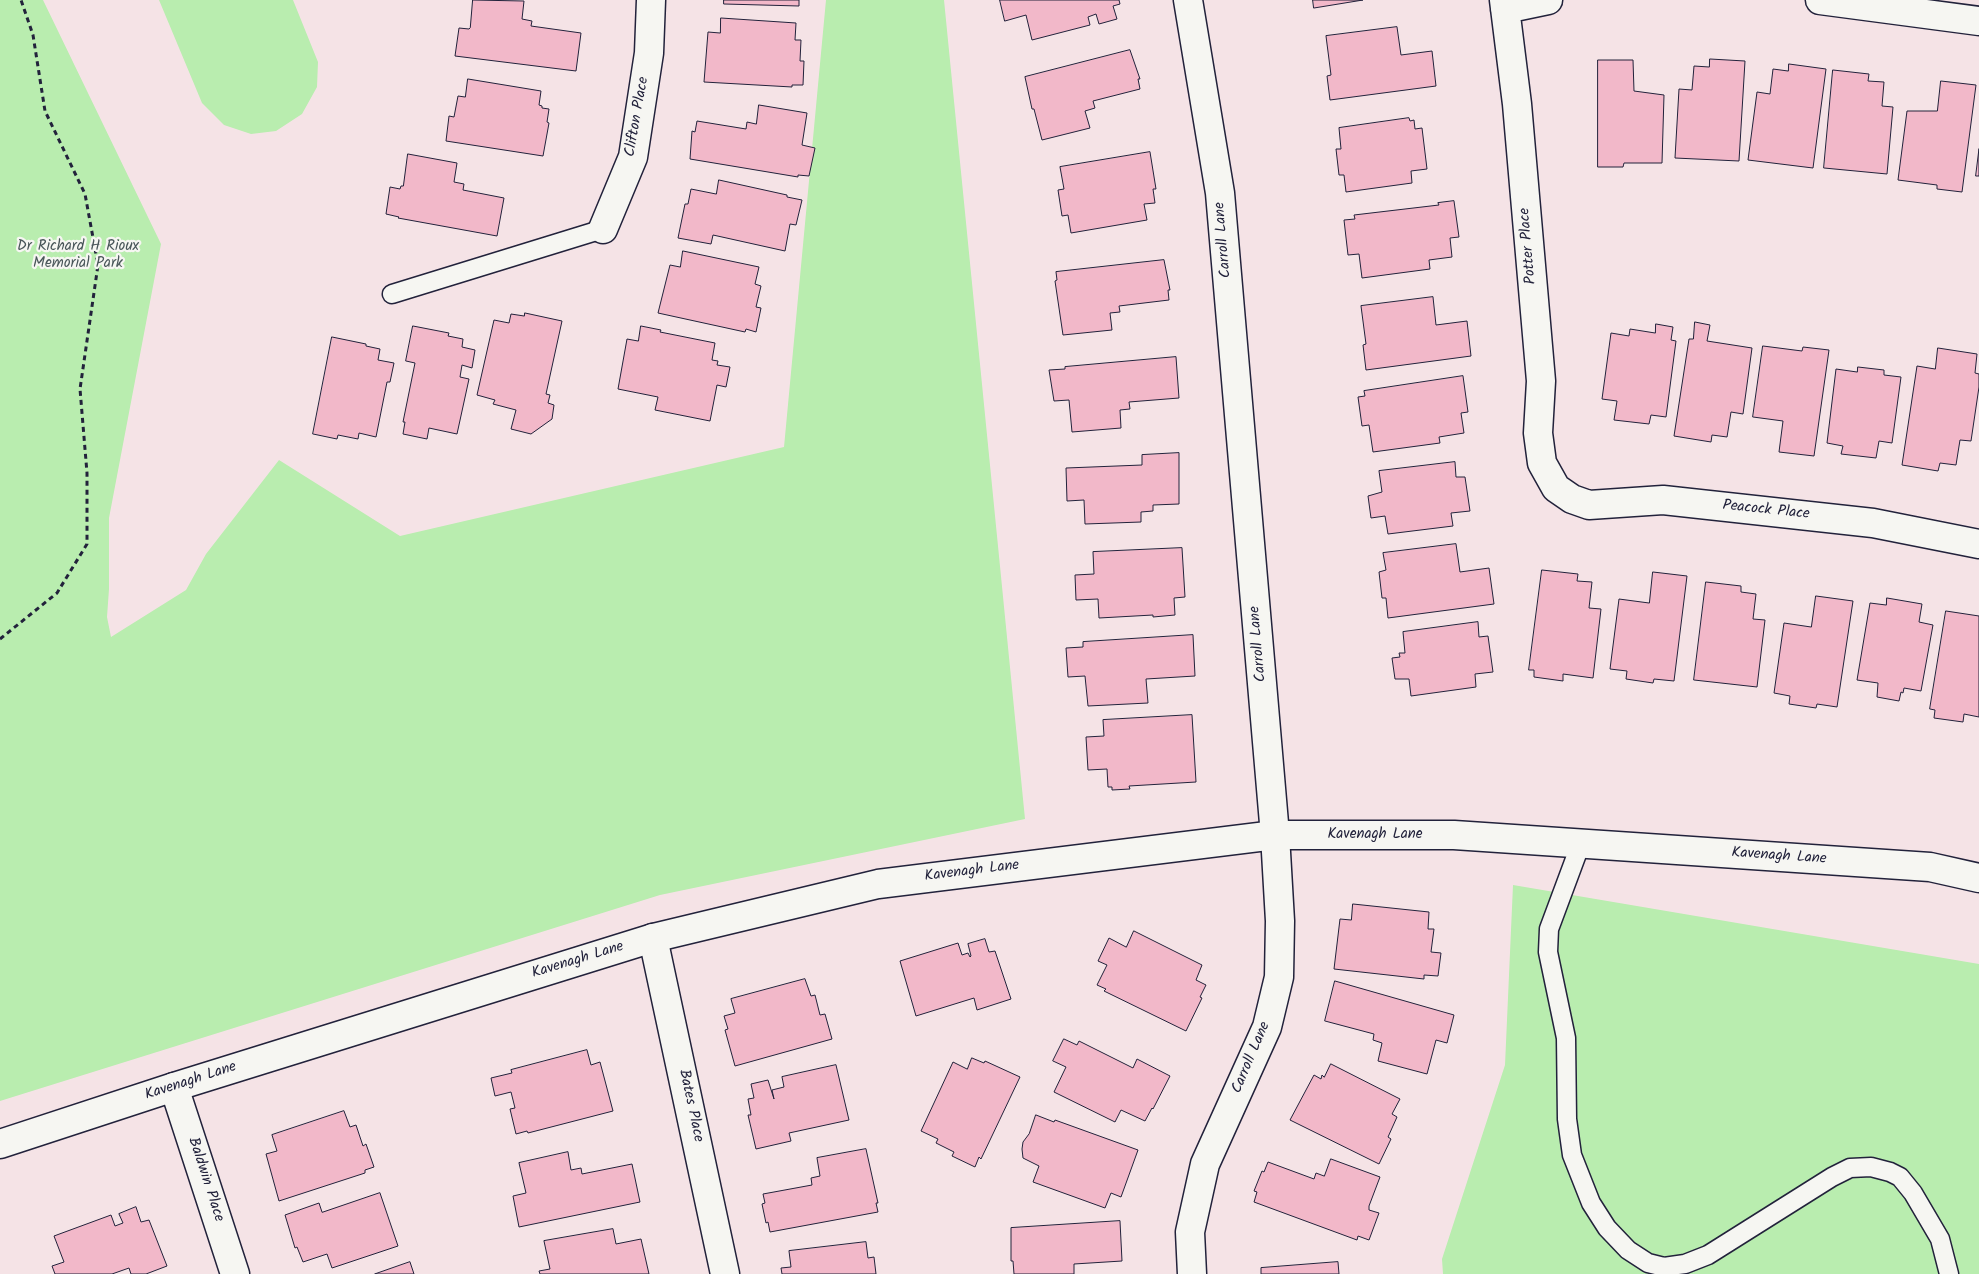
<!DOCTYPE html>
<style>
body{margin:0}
canvas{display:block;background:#f5e3e6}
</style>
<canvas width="1979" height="1274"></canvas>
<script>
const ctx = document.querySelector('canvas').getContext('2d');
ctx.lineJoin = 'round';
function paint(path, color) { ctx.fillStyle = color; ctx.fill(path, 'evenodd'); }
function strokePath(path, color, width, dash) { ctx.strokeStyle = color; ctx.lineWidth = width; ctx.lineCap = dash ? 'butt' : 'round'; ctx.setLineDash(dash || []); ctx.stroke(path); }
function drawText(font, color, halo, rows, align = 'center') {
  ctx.font = font + ' Kalam,sans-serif'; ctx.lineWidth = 4.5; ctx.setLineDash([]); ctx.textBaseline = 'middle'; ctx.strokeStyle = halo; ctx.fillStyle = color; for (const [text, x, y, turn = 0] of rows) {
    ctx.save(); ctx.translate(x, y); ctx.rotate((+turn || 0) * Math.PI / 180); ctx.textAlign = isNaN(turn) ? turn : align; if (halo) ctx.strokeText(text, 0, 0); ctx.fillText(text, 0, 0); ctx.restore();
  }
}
paint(new Path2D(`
 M0 0H43L161 244 109 518V589L107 617 111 637 186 590 206 554 279 460 400 536 784 447 826 0H944L1025 819 660 895 0 1101Z
 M159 0H293L318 62 317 87 302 114 276 131 251 134 224 125 202 103Z
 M1513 885 1979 964V1274H1443L1442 1259 1505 1065Z`), '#b9edaf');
const building = new Path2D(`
 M473 0 524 1 522 19 532 21 531 26 581 33 576 71 455 56 459 28 469 29 470 28Z
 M724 0H799V6L724 4Z
 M1000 0H1119L1120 4 1113 6 1117 19 1099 24 1096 14 1088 17 1090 25 1032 40 1026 15 1005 21Z
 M1313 0H1363L1314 8Z
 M721 18 796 23 795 40H801L800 61H804L803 85H792V87L704 82 708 32 720 33Z
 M1397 27 1401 55 1432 51 1436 86 1330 100 1327 76 1331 75 1326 36Z
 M1130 50 1140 79H1138L1140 89 1093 101 1095 108 1085 111 1090 128 1042 140 1034 109H1032L1025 77Z
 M1710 59 1745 61 1739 161 1675 158 1679 89 1692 90 1694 66 1709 67Z
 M1598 60H1633L1634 91 1664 95 1662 163H1624L1623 167H1598Z
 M1789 64 1826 69 1813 168 1748 160 1757 92 1770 94 1773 69 1788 71Z
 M1833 70 1869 74 1868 81 1884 82 1882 106 1893 107 1887 174 1824 168Z
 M468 79 541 91 539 105 542 106V108L549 109 547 122 549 123 543 156 446 141 449 116 454 117 458 96 465 97Z
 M1941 81 1976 85 1962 192 1937 189V185L1898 180 1907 111H1937Z
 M759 105 807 113 802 145 815 148 809 176 798 175V177L690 159 692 131 695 132 697 121 746 129 747 122 756 124Z
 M1409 118 1410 121 1414 120 1415 129 1422 128 1427 169 1411 171 1412 183 1346 192 1344 175H1339L1336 149H1341L1339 128Z
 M1979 149V176H1976Z
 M1150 152 1156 189H1153L1155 203 1144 204 1147 220 1071 233 1068 215 1062 216 1058 190 1064 189 1060 167Z
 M408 154 457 163 454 182 464 184 463 190 504 198 497 236 398 218 399 217 386 214 390 187 400 189 401 186H403Z
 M719 180 787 195V197L802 200 796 225 790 224 785 251 713 235 711 244 678 238 685 204H688L691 189 716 194Z
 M1454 201 1459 237 1450 238 1452 257 1429 260 1430 269 1362 278 1359 254 1348 255 1344 220 1355 219 1354 215 1439 205 1438 203Z
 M683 251 759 267 755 284 761 286 756 307 761 308 756 332 746 329 745 332 658 313 670 265 680 267Z
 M1164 260 1170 290H1168L1169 300 1119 306 1120 312 1110 313 1112 330 1063 335 1055 281 1057 280 1056 272Z
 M1433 297 1436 325 1467 321 1471 356 1366 370 1363 345 1366 344 1361 306Z
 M525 313 562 321 546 394 550 395 548 403 554 405 552 419 531 434 511 429 516 410 493 404 495 400 477 395 494 320 509 323 511 314 524 316Z
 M1695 322 1710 325 1707 341 1752 348 1743 414 1731 412 1727 437 1712 435 1711 442 1674 436 1689 339H1693Z
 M1656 324 1673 327 1671 340 1676 341 1666 417 1651 415 1649 424 1614 420 1617 401 1602 399 1611 333 1629 336 1630 329 1655 333Z
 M413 326 449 333 448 336 463 339 462 347 475 350 472 368 462 365 460 377 469 379 457 434 429 428 427 439 403 434 405 422H403L415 363 406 361Z
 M641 326 661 330 660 332 715 343 712 360 718 361 717 365 730 367 726 387 717 385 710 421 655 410 658 397 618 389 627 339 638 341Z
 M332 337 366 344V346L380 349 378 360 394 363 390 382H387L376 437 359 433 358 439 338 435 337 439 313 434Z
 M1763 346 1802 351 1803 347 1829 350 1814 456 1779 452 1783 421 1753 417Z
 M1938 348 1977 354 1975 373 1979 374V387L1971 441 1960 440 1956 465 1940 463 1938 471 1902 465 1917 366 1935 369Z
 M1176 357 1179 398 1129 402 1130 409 1120 410 1121 428 1072 432 1069 400 1054 401 1049 370 1065 369V367Z
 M1858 367 1884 370V375L1901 377 1892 443 1879 441 1876 458 1841 454 1843 446 1827 443 1836 369 1857 372Z
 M1463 376 1468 412 1461 413 1464 433 1439 437 1440 443 1373 452 1369 425 1362 426 1358 397 1365 396 1364 391Z
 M1179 453V504L1153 505V511L1141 512V522L1085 524 1084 500 1067 501 1066 468 1142 465V455Z
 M1455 462 1456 477H1465L1470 511 1451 513 1453 526 1388 534 1385 516 1371 518 1368 496 1382 492 1379 471Z
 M1456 544 1460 572 1489 568 1494 604 1388 618 1386 598H1382L1379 572 1386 570 1383 553Z
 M1182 548 1185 597 1174 598 1175 615 1153 617V615L1099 618 1098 599 1076 600 1075 575 1094 574 1093 552Z
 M1542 570 1578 574 1577 581 1592 582 1589 608 1601 609 1593 678 1563 674V681L1534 677V670H1529Z
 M1653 572 1687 576 1674 681 1654 679 1653 683 1626 679 1627 671 1610 669 1619 599 1649 603Z
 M1706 582 1741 586V592L1756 594 1753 619 1765 620 1757 687 1694 680Z
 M1816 596 1853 601 1837 707 1817 704 1816 708 1789 704 1790 696 1774 693 1784 623 1811 627Z
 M1887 598 1922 604 1919 622 1933 625 1921 691 1904 688 1903 693 1901 692 1899 701 1877 697 1878 683 1857 680 1870 603 1886 605Z
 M1946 611 1979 616V717L1964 714 1963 722 1934 718 1935 710 1930 709Z
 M1478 622 1479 637 1488 636 1493 672 1475 674 1476 687 1411 696 1409 679H1395L1392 658 1400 657 1399 653H1405L1403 632Z
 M1193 635 1195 676 1146 679 1148 703 1088 706 1085 676 1068 677 1066 648 1083 647V642Z
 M1192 715 1196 782 1129 786 1130 789 1112 790V787H1108L1107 769 1088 770 1086 737 1104 736 1103 720Z
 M1353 904 1429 912 1428 929H1434L1431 952 1441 953 1438 976 1424 975V979L1334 969 1340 919 1351 920Z
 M1134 931 1202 965 1196 980 1206 985 1200 997 1202 998 1186 1031 1104 991 1106 989 1097 985 1107 965 1098 961 1109 938 1126 947Z
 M985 939 989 952 995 951 1011 999 977 1010 974 998 916 1016 900 961 958 943 962 955 968 953 970 957 971 956 968 944Z
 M805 979 811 996 815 995 820 1015 825 1014 832 1039 735 1066 725 1030 728 1029 724 1016 735 1013 731 999Z
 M1335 981 1454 1015 1447 1043 1436 1040 1427 1074 1378 1061 1382 1043 1373 1040 1374 1034 1325 1021Z
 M1064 1039 1077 1045 1079 1041 1133 1068 1137 1059 1170 1076 1153 1109 1152 1108 1145 1121 1121 1110 1115 1122 1054 1092 1066 1067 1053 1061Z
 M587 1050 591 1065 600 1062 613 1111 528 1133 527 1131 516 1134 510 1109 515 1108 511 1092 495 1096 491 1078 512 1073 511 1070Z
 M972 1058 984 1063 985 1061 1020 1077 981 1159 979 1157 975 1167 952 1156 954 1152 936 1143 938 1139 921 1131 953 1062 967 1069Z
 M1331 1064 1400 1099 1392 1114 1397 1117 1388 1137 1391 1139 1379 1164 1290 1120 1314 1075 1321 1079 1322 1075 1324 1077Z
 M836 1065 849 1120 789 1133 791 1141 756 1149 748 1115H751L748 1099 754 1098 751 1084 768 1080 774 1099 772 1090 784 1087 782 1077Z
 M344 1111 350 1127 356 1125 363 1146 366 1144 374 1167 365 1170V1173L279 1201 266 1154 277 1151 272 1135Z
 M1036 1115 1054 1122 1055 1120 1138 1150 1121 1197 1111 1193 1105 1208 1033 1182 1039 1166 1023 1158 1022 1149 1023 1142 1029 1134Z
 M866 1149 878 1203H876L878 1212 770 1232 768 1222 766 1223 762 1204 765 1203 763 1194 812 1185 811 1178 820 1176 817 1158Z
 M568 1152 571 1170 581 1168 582 1174 632 1164 640 1202 519 1227 513 1196 526 1193 519 1163Z
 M1331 1159 1380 1177 1369 1206V1210L1379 1213 1369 1240 1358 1236 1357 1240 1254 1202 1257 1192 1254 1191 1262 1171 1264 1172 1268 1162 1314 1179 1316 1173 1324 1176Z
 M380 1193 398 1246 332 1268 327 1254 303 1262 297 1247 295 1248 285 1215 319 1203 322 1212Z
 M136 1207 141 1222 149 1220 167 1266 146 1274H131L129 1268 112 1274H55L52 1266 64 1262 54 1236 111 1215 115 1226 123 1223 119 1214Z
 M1120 1221 1122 1261 1074 1264V1274H1014L1013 1261H1011V1228Z
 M613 1229 616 1244 641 1239 649 1274H540L539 1271 550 1269 544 1241Z
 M866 1242 868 1258 874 1257 876 1274H782L781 1268 791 1267 789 1251Z
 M410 1262 414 1274H375Z
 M1338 1262 1339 1274H1261V1268Z`);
paint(building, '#f2b8c9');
strokePath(building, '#22223b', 1);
const service = new Path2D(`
 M392 294 603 229
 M1581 843 1549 929 1548 952 1566 1038 1567 1119 1572 1155 1591 1203 1607 1228 1628 1250 1648 1263 1664 1267 1685 1264 1708 1255 1832 1177 1850 1168 1871 1167 1890 1172 1900 1177 1913 1193 1940 1239 1949 1274`);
const minor = new Path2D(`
 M1188 0 1220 193 1275 835 1280 921 1279 977 1267 1027 1205 1164 1190 1232 1192 1274
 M1504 0 1517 104 1541 381 1538 433 1542 463 1556 488 1572 499 1589 505 1663 500 1873 523 1979 544
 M1820 0 1979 21
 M1505 9 1548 0
 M603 229 633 157 649 53 651 0
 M653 938 725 1274
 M174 1087 235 1274`);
const secondary = new Path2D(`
 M0 1144 174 1087 653 938 878 884 1275 835H1454L1930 867 1979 878`);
strokePath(service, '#22223b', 21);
strokePath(minor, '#22223b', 31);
strokePath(secondary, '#22223b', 31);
strokePath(new Path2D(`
 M0 639 57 593 87 544V473L80 389 98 265 85 194 45 111 33 35 21 0`), '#22223b', 3, [5, 4]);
strokePath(service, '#f6f6f2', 18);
strokePath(minor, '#f6f6f2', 28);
strokePath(secondary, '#f6f6f2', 28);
drawText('15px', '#22223b', '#f6f6f2', [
 ["Clifton Place",638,117,-80],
 ["Carroll Lane",1224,240,-95],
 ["Potter Place",1529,246,-95],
 ["Peacock Place",1766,511,6],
 ["Carroll Lane",1259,644,-95],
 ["Kavenagh Lane",1375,835],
 ["Kavenagh Lane",1779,857,4],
 ["Kavenagh Lane",972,872,-7],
 ["Kavenagh Lane",578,961,-17],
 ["Carroll Lane",1252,1058,-67],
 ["Kavenagh Lane",191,1082,-18],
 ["Bates Place",690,1106,78],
 ["Baldwin Place",205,1180,72]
]);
drawText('15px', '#485558', '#f6f6f2', [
 ["Dr Richard H Rioux",78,247],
 ["Memorial Park",78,264]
]);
</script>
